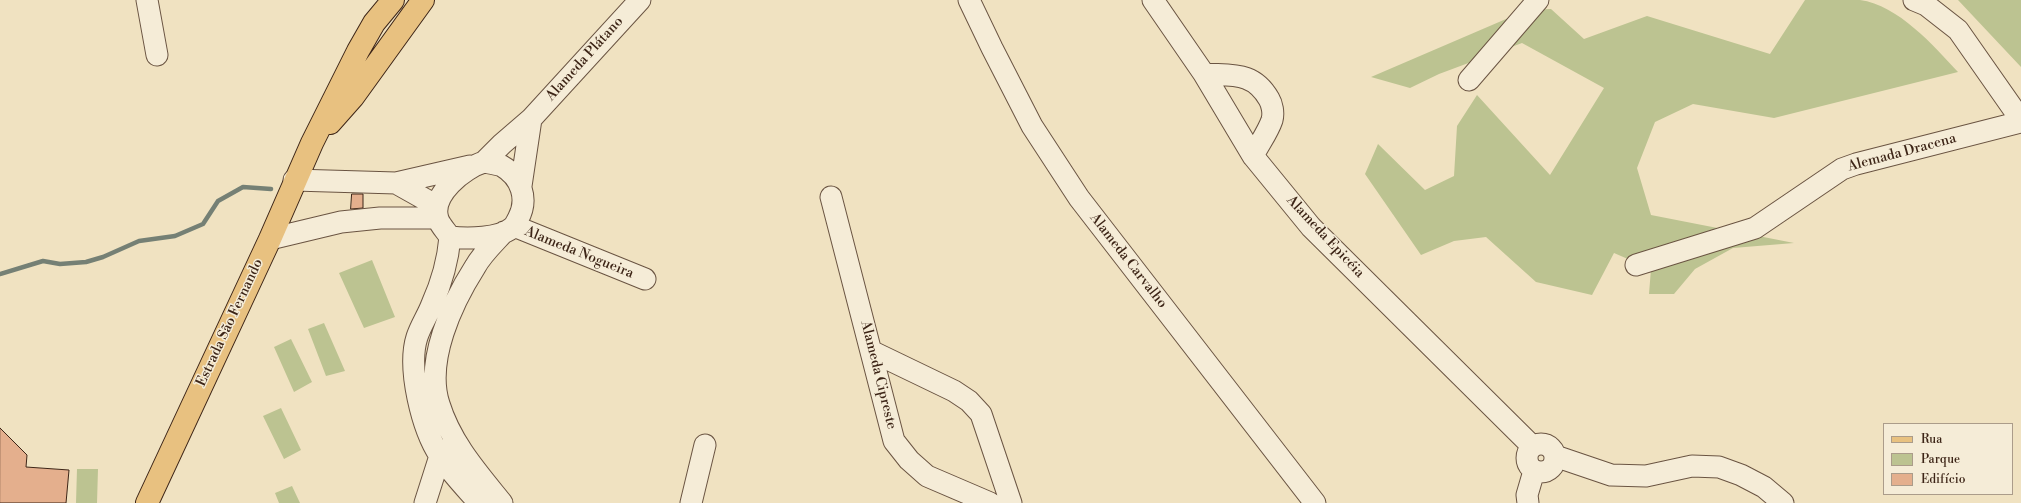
<!DOCTYPE html>
<meta charset="utf-8">
<style>
body{margin:0}
#map{position:relative;width:2021px;height:503px;overflow:hidden;background:#f0e2c1;font-family:"Libre Bodoni",serif}
canvas{display:block}
.legend{position:absolute;left:1883px;top:423px;width:130px;height:72px;box-sizing:border-box;background:#f5ecd7;border:1px solid #ab9c8a;margin:0;padding:5px 7px;list-style:none;font-size:12px;color:#3d2517}
.legend li{display:flex;align-items:center;gap:8px;height:20px}
.legend b{width:20px;border:1px solid #ab9c8a}
</style>
<div id="map">
<canvas width="2021" height="503"></canvas>
<ul class="legend">
<li><b style="height:5px;background:#e8c180"></b>Rua</li>
<li><b style="height:11px;background:#bcc391"></b>Parque</li>
<li><b style="height:11px;background:#e4af8d"></b>Edifício</li>
</ul>
</div>
<script>
const ctx = document.querySelector('canvas').getContext('2d');
ctx.lineJoin = 'round';
function paint(path, color) { ctx.fillStyle = color; ctx.fill(path, 'evenodd'); }
function strokePath(path, color, width, dash) { ctx.strokeStyle = color; ctx.lineWidth = width; ctx.lineCap = dash ? 'butt' : 'round'; ctx.setLineDash(dash || []); ctx.stroke(path); }
function drawText(font, color, halo, rows, align = 'center') {
  ctx.font = font + ' "Libre Bodoni",serif'; ctx.lineWidth = 3; ctx.setLineDash([]); ctx.textBaseline = 'middle'; ctx.strokeStyle = halo; ctx.fillStyle = color; for (const [text, x, y, turn = 0] of rows) {
    ctx.save(); ctx.translate(x, y); ctx.rotate((+turn || 0) * Math.PI / 180); ctx.textAlign = isNaN(turn) ? turn : align; if (halo) ctx.strokeText(text, 0, 0); ctx.fillText(text, 0, 0); ctx.restore();
  }
}
paint(new Path2D(`
 M1805 0C1823 0 1842 0 1860 0 1898 5 1934 46 1958 72L1774 118 1693 104 1655 122 1637 168 1651 215 1794 243 1733 248 1695 269 1674 294H1649L1651 269 1614 253 1592 295 1536 282 1486 237 1454 241 1421 255 1365 174 1378 144 1425 190 1454 176 1457 126 1477 95 1550 175 1604 88 1522 43 1439 74 1410 88 1371 77 1527 10 1551 9 1584 39 1647 16 1770 54Z
 M1958 0H2021V67Z
 M372 260 395 317 364 328 339 273Z
 M324 323 345 371 326 376 308 329Z
 M291 339 312 382 294 392 274 347Z
 M281 408 301 450 284 459 263 416Z
 M77 469H98L97 503H76Z
 M292 486 300 503H279L275 493Z`), '#bcc391');
strokePath(new Path2D(`
 M0 274 43 261 60 264 86 262 103 257 139 241 175 236 203 224 218 201 243 187 271 189`), '#758075', 4.5);
const building = new Path2D(`
 M352 194H363V208L351 209Z
 M0 428 27 455 26 467 69 470 66 503H0Z`);
paint(building, '#e4af8d');
strokePath(building, '#3d2517', 1);
const minor = new Path2D(`
 M147 0 157 55
 M969 0 992 48 1032 126 1079 198 1315 503
 M1153 0 1204 74 1253 156 1311 227 1532 446
 M1914 0 1926 5 1958 30 2021 120
 M1204 74C1232 76 1253 71 1269 99 1272 104 1274 113 1272 120 1268 132 1259 144 1253 156
 M1469 80 1538 0
 M484 162C489 163 497 164 502 166 521 177 529 199 518 219 517 221 515 225 513 227 500 239 467 239 450 237 446 231 440 225 438 219 430 195 464 168 484 162Z
 M484 162 502 144 531 119 640 0
 M294 180 396 183 470 166
 M396 183 437 206
 M521 186 531 119
 M831 197 894 441 909 460 927 476 990 503
 M514 226 645 279
 M450 237C448 260 442 282 432 304 428 315 421 325 417 337 407 368 422 429 440 456 451 473 466 488 479 503
 M270 239 341 222 380 218H437
 M1636 265 1755 228 1842 169 1856 164 2021 122
 M871 351 954 391 969 401 981 414 1011 503
 M1527 458a14 14 0 1 1 28 0a14 14 0 1 1-28 0Z
 M1555 456 1611 475 1646 476 1692 466 1719 467 1741 475 1764 487 1783 503
 M425 503 440 456 447 449
 M502 503C477 472 451 443 439 404 425 361 452 303 475 267 482 254 494 243 504 232
 M691 503 705 445
 M1528 503 1527 495 1534 471`);
const major = new Path2D(`
 M330 123 353 97 423 0
 M147 503 270 239 312 143 358 51 374 23 393 0`);
strokePath(minor, '#6a5442', 23);
strokePath(major, '#3d2517', 24);
strokePath(minor, '#f5ecd7', 21);
strokePath(major, '#e8c180', 22);
drawText('14px', '#3d2517', '#f5ecd7', [
 ["Alameda Plátano",585,59,-48],
 ["Alemada Dracena",1902,153,-15],
 ["Alameda Epicéia",1325,237,47],
 ["Alameda Nogueira",579,253,22],
 ["Alameda Carvalho",1128,261,52],
 ["Estrada São Fernando",230,323,-65],
 ["Alameda Cipreste",878,375,76]
]);
</script>
